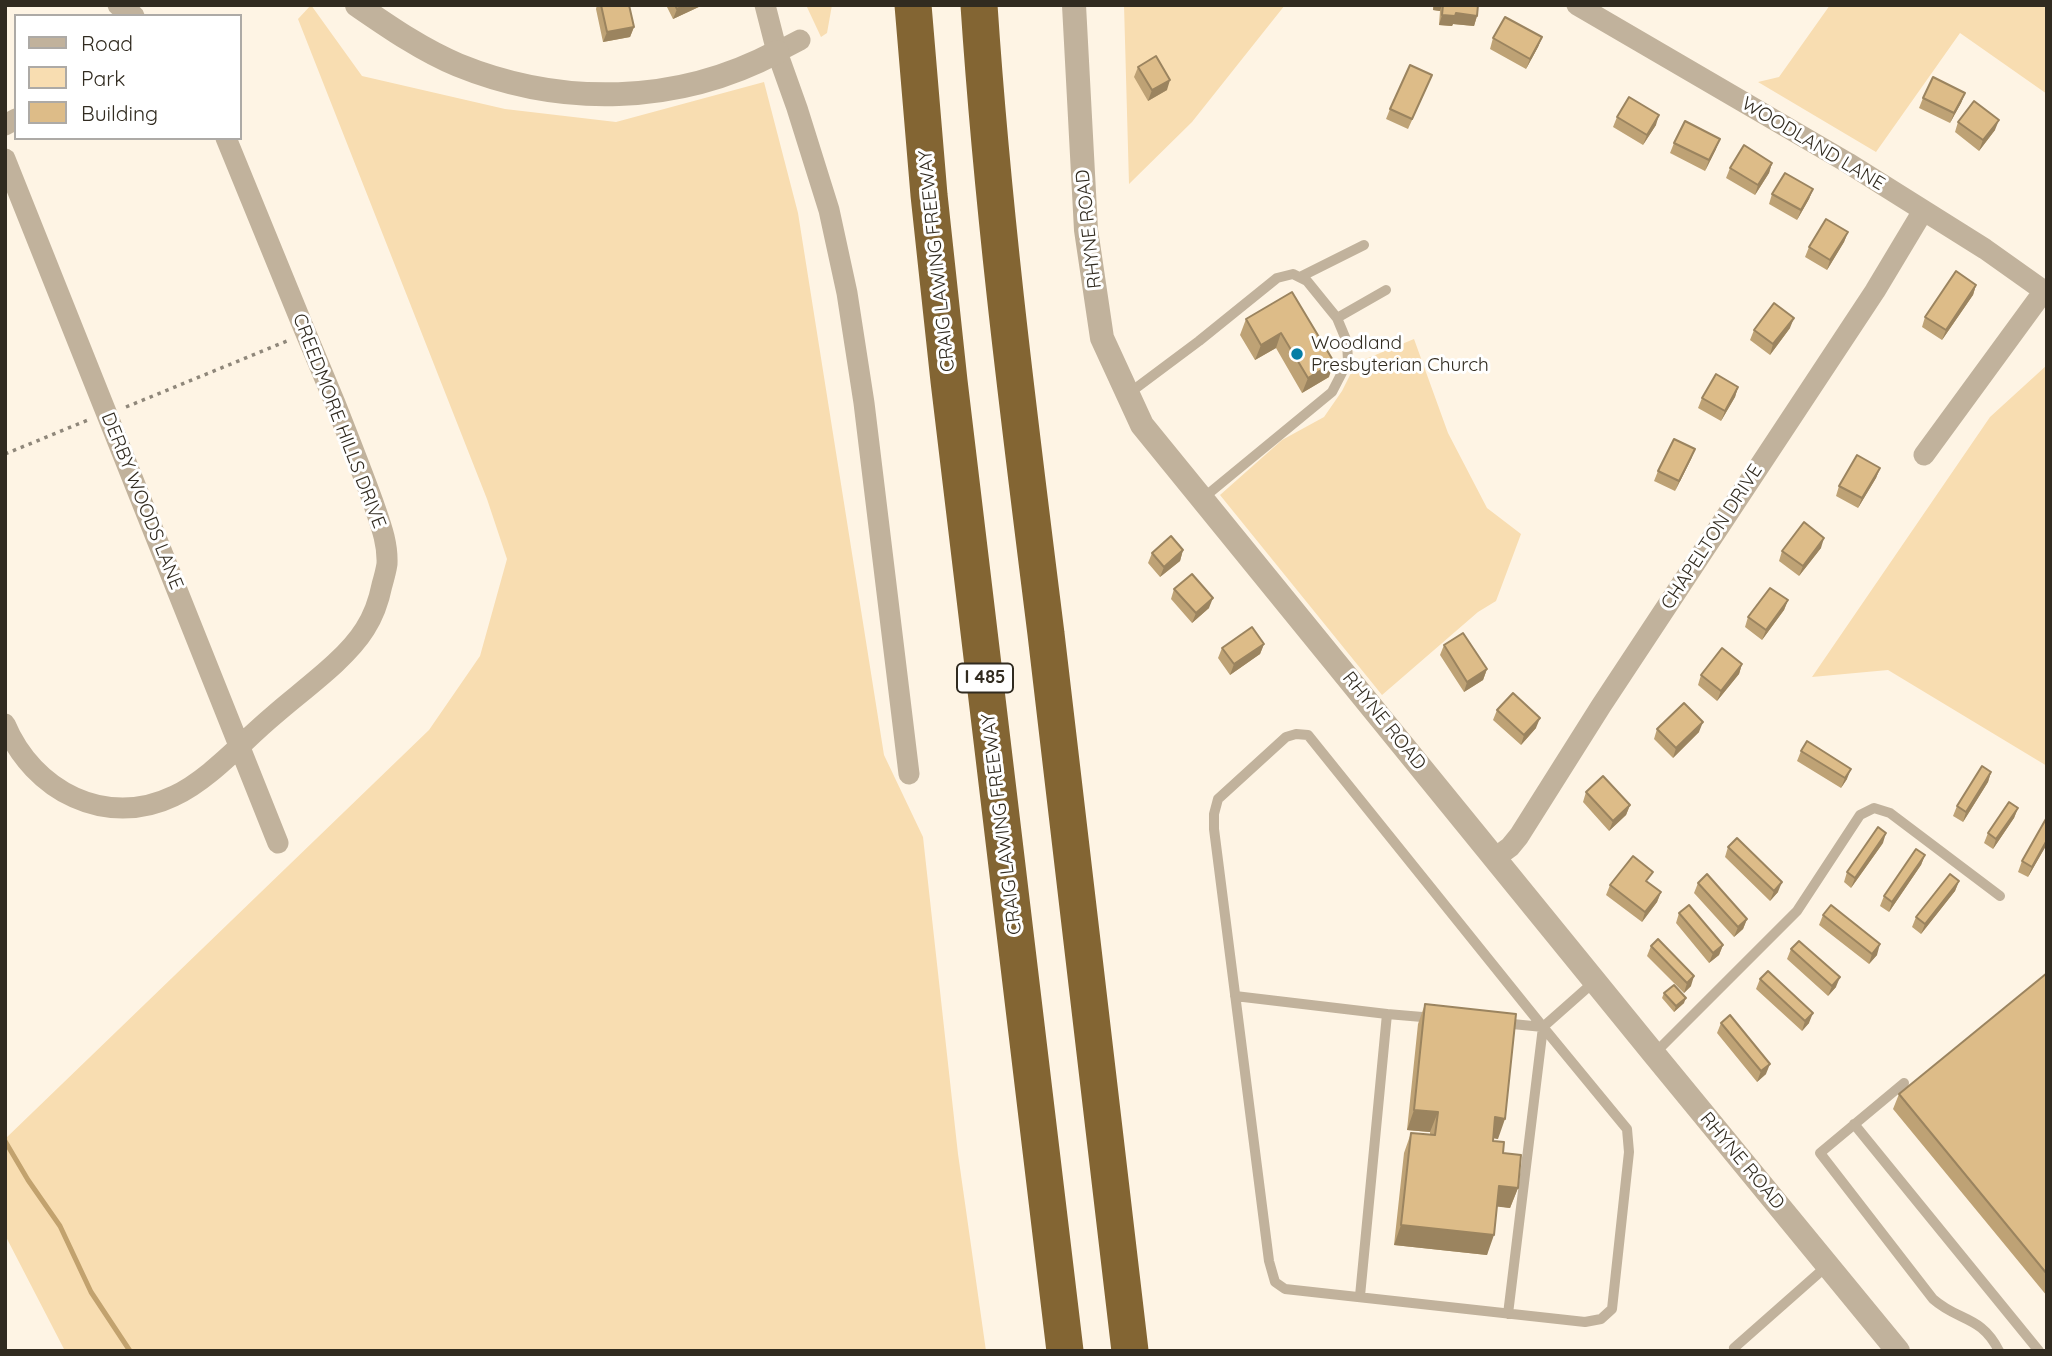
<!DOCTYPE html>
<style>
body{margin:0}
#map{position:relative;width:2052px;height:1356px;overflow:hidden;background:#fef4e4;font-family:Quicksand,sans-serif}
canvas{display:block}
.frame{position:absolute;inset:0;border:7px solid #312b20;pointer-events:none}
.legend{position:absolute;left:14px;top:14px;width:228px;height:126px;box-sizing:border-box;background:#fff;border:2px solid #adaaa6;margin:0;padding:9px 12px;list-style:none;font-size:21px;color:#312b20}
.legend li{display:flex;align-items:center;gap:14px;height:35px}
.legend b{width:35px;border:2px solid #adaaa6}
</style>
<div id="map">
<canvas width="2052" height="1356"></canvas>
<div class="frame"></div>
<ul class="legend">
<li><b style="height:9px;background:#c1b29c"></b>Road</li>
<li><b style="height:19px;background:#f8ddb1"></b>Park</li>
<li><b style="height:19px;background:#ddbc88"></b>Building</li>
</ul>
</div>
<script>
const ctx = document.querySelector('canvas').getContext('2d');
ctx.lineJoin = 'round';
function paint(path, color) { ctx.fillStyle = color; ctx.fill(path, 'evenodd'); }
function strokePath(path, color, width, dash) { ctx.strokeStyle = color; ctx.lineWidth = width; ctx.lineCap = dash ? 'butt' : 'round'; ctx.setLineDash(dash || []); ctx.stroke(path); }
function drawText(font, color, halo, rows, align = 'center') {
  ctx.font = font + ' Quicksand,sans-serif'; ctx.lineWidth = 6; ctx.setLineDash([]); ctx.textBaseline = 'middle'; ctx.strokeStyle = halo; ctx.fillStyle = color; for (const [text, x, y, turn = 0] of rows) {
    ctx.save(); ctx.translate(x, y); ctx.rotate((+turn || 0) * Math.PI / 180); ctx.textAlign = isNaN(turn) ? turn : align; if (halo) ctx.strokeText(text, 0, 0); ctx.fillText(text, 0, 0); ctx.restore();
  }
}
paint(new Path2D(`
 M311 5 362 76 505 109 616 122 764 82 798 213 884 755 923 837 958 1154 986 1351H65L5 1235V1139L429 730 480 656 507 559 487 499 298 19Z
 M806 5H832L827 33 821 37Z
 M1124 5H1285L1192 122 1129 184Z
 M1830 5H2047V94L1960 33 1876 152 1758 82 1779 77Z
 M1414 339 1448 433 1487 508 1521 534 1496 601 1478 612 1382 695 1220 495 1282 440 1324 417 1342 391 1356 363Z
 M2047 365V766L1888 670 1812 677 1990 417Z`), '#f8ddb1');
strokePath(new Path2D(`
 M5 1141 28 1180 60 1226 91 1292 130 1351`), '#c2a26e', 5);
strokePath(new Path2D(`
 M126 407 287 341
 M5 454 88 420`), '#8f877a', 3.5, [3.5, 5]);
strokePath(new Path2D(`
 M1300 277 1364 245
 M1337 318 1386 290
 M1128 394 1199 341 1277 278 1293 274 1307 281 1337 318 1347 342 1348 361 1332 392 1202 499
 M1235 996 1387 1014
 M1502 1023 1543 1027 1627 1129 1629 1152 1612 1309 1601 1319 1585 1322 1285 1289 1275 1282 1269 1261 1214 829V814L1218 799 1286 737 1296 734 1308 735 1543 1027
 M1654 1054 1797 911 1860 815 1874 808 1890 813 2000 896
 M1904 1083 1820 1153 1933 1299C1959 1322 1981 1315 1999 1351
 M1854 1124 2039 1351
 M1360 1296 1387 1014 1434 1018
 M1508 1314 1543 1027 1595 981
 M1736 1351 1734 1348 1828 1265`), '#c1b29c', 10);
strokePath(new Path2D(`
 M118 5 134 16
 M765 5 777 52 797 108 829 210 847 293 864 403 909 774
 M1577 5 1848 163 1985 249 2047 293
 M777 52 800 40
 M5 125 16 119
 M5 159 278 843
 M1924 455 2044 291
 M5 724C33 791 106 829 174 796 209 780 243 741 273 716 301 691 345 661 365 629 374 615 379 600 382 585 384 578 386 571 387 564 388 542 380 523 373 502 361 469 348 436 335 403 298 315 262 227 226 138
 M1495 858 1510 847 1519 836 1601 706 1875 291 1923 211`), '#c1b29c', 21);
strokePath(new Path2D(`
 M357 5C389 27 422 50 458 65 561 107 677 105 777 52
 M1074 5 1086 230 1102 338 1142 425 1654 1054 1898 1351`), '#c1b29c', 24);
strokePath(new Path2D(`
 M913 5 929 195 949 381 1065 1351
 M979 5C993 216 1020 425 1046 634 1075 873 1104 1112 1130 1351`), '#836533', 37);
paint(new Path2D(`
 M597 5H629L634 27 630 37 603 42 596 9Z
 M666 5H703L673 19Z
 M1433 5H1478L1477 16 1474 26 1453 24 1452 26 1439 25 1440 11 1433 10Z
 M1542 37 1538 47 1526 69 1490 49 1493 38Z
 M1138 67 1167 90 1148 101 1134 77Z
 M1428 85 1408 129 1386 119 1390 109Z
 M1965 93 1961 103 1950 123 1919 108 1923 98Z
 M1617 117 1656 125 1643 145 1613 127Z
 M1958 122 1995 130 1979 151 1955 132Z
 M1674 143 1716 149 1705 171 1670 153Z
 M1772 163 1769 173 1755 195 1726 178 1730 168Z
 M1813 189 1809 199 1797 220 1769 204 1772 194Z
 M1848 232 1844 242 1827 270 1805 257 1809 247Z
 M1976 285 1973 295 1942 340 1922 327 1925 317Z
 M1292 292 1329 377 1302 393 1276 348 1255 360 1240 335 1246 319Z
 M1790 328 1770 355 1750 340 1754 330Z
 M1738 387 1735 397 1721 421 1698 408 1702 398Z
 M1695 449 1691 459 1675 491 1654 481 1658 471Z
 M1880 468 1876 478 1858 508 1836 496 1839 486Z
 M1821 548 1799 576 1779 561 1782 551Z
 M1183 550 1180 561 1160 577 1148 563 1152 553Z
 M1174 589 1209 608 1192 623 1171 599Z
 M1788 600 1784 610 1762 640 1745 627 1748 617Z
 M1264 644 1260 654 1230 675 1218 658 1222 648Z
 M1444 645 1487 669 1483 680 1464 692 1440 655Z
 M1742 664 1739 674 1717 701 1698 685 1701 675Z
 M1497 710 1536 728 1521 745 1493 720Z
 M1657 729 1699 732 1673 758 1654 739Z
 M1801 751 1847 779 1841 788 1797 761Z
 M1991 772 1988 782 1963 822 1953 816 1957 806Z
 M1586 792 1630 805 1626 815 1609 831 1583 802Z
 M2018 808 2014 818 1993 849 1984 843 1988 833Z
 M1883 843 1851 888 1844 882 1847 872Z
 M2047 844 2028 877 2018 872 2022 861Z
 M1728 847 1778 892 1770 901 1725 857Z
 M1925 855 1921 865 1889 912 1880 906 1884 896Z
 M1959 881 1955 891 1921 934 1912 927 1916 917Z
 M1649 883 1661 892 1657 902 1642 922 1606 895 1610 885Z
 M1698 883 1747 919 1743 929 1734 937 1694 893Z
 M1679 913 1723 945 1719 955 1709 963 1676 923Z
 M1823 915 1877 955 1869 964 1819 925Z
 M1651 946 1691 986 1684 993 1647 956Z
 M1791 949 1836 987 1828 996 1787 959Z
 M2047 973V1296L1893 1109 1899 1094Z
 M1760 979 1809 1023 1802 1031 1756 989Z
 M1664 993 1684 1003 1674 1012 1662 998Z
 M1425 1004 1498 1139 1493 1138V1141L1503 1153 1518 1188 1510 1208 1497 1206 1487 1255 1394 1245 1404 1153 1411 1133 1430 1135V1132L1407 1130 1418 1024Z
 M1721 1023 1766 1074 1757 1082 1717 1033Z`), '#bea275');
paint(new Path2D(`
 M685 5H703L673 19 677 9Z
 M1434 5H1442L1440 11 1433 10Z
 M1456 13 1477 16 1474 26 1453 24 1452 26 1439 25 1442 15Z
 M634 27 630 37 603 42 607 32Z
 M1542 37 1538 47 1526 69 1530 59Z
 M1170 80 1167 90 1148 101 1152 90Z
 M1965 93 1961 103 1950 123 1954 113Z
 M1659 115 1656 125 1643 145 1647 135Z
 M1999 120 1995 130 1979 151 1983 140Z
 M1720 139 1716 149 1705 171 1709 160Z
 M1772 163 1769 173 1755 195 1758 185Z
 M1813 189 1809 199 1797 220 1801 210Z
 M1848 232 1844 242 1827 270 1830 260Z
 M1976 285 1973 295 1942 340 1946 330Z
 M1794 318 1790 328 1770 355 1773 344Z
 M1281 333 1276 348 1255 360 1261 345Z
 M1334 362 1329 377 1302 393 1308 378Z
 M1738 387 1735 397 1721 421 1725 411Z
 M1695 449 1691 459 1675 491 1679 481Z
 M1880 468 1876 478 1858 508 1862 498Z
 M1824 538 1821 548 1799 576 1803 566Z
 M1183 550 1180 561 1160 577 1164 567Z
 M1213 598 1209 608 1192 623 1196 613Z
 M1788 600 1784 610 1762 640 1766 630Z
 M1264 644 1260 654 1230 675 1234 664Z
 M1742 664 1739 674 1717 701 1721 691Z
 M1487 669 1483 680 1464 692 1467 682Z
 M1540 718 1536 728 1521 745 1524 735Z
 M1703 722 1699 732 1673 758 1676 748Z
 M1851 769 1847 779 1841 788 1845 778Z
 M1991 772 1988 782 1963 822 1966 812Z
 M1630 805 1626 815 1609 831 1613 821Z
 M2018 808 2014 818 1993 849 1996 839Z
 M1886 833 1883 843 1851 888 1855 878Z
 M2047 840V844L2028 877 2032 867Z
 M1925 855 1921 865 1889 912 1892 902Z
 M1959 881 1955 891 1921 934 1925 924Z
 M1782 882 1778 892 1770 901 1774 891Z
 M1661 892 1657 902 1642 922 1645 912Z
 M1747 919 1743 929 1734 937 1738 927Z
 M1880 944 1877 955 1869 964 1872 954Z
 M1723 945 1719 955 1709 963 1713 953Z
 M1694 976 1691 986 1684 993 1687 983Z
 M1840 977 1836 987 1828 996 1832 986Z
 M1686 998 1684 1003 1674 1012 1676 1006Z
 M1813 1013 1809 1023 1802 1031 1805 1021Z
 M1770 1064 1766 1074 1757 1082 1761 1071Z
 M1414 1110 1438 1112 1430 1132 1407 1130Z
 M1495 1117 1505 1119 1498 1139 1488 1137Z
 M1499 1186 1518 1188 1510 1208 1492 1206Z
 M1401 1225 1494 1235 1487 1255 1394 1245Z`), '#9b845f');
const building = new Path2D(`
 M601 5H629L634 27 607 32Z
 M675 5H685L677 9Z
 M1443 5H1478L1477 16 1456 13 1455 16 1442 15Z
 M1505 17 1542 37 1530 59 1493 38Z
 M1156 56 1170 80 1152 90 1138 67Z
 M1410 65 1432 75 1412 119 1390 109Z
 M1933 77 1965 93 1954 113 1923 98Z
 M1629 97 1659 115 1647 135 1617 117Z
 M1974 101 1999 120 1983 140 1958 122Z
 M1685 121 1720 139 1709 160 1674 143Z
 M1744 145 1772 163 1758 185 1730 168Z
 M1785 173 1813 189 1801 210 1772 194Z
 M1826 219 1848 232 1830 260 1809 247Z
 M1956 271 1976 285 1946 330 1925 317Z
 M1292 292 1334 362 1308 378 1281 333 1261 345 1246 319Z
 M1774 303 1794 318 1773 344 1754 330Z
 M1716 374 1738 387 1725 411 1702 398Z
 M1674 439 1695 449 1679 481 1658 471Z
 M1857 455 1880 468 1862 498 1839 486Z
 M1804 522 1824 538 1803 566 1782 551Z
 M1171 536 1183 550 1164 567 1152 553Z
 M1192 574 1213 598 1196 613 1174 589Z
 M1770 588 1788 600 1766 630 1748 617Z
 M1252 627 1264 644 1234 664 1222 648Z
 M1463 633 1487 669 1467 682 1444 645Z
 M1722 648 1742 664 1721 691 1701 675Z
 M1513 693 1540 718 1524 735 1497 710Z
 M1684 703 1703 722 1676 748 1657 729Z
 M1807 741 1851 769 1845 778 1801 751Z
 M1982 766 1991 772 1966 812 1957 806Z
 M1603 776 1630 805 1613 821 1586 792Z
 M2009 802 2018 808 1996 839 1988 833Z
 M2047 817V840L2032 867 2022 861Z
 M1878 827 1886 833 1855 878 1847 872Z
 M1737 838 1782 882 1774 891 1728 847Z
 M1916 849 1925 855 1892 902 1884 896Z
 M1633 856 1653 872 1646 881 1661 892 1645 912 1610 885Z
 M1707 874 1747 919 1738 927 1698 883Z
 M1950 874 1959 881 1925 924 1916 917Z
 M1689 905 1723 945 1713 953 1679 913Z
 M1831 905 1880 944 1872 954 1823 915Z
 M1658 939 1694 976 1687 983 1651 946Z
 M1799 941 1840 977 1832 986 1791 949Z
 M1768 971 1813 1013 1805 1021 1760 979Z
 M2047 973V1274L1899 1094Z
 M1674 985 1686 998 1676 1006 1664 993Z
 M1425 1004 1516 1014 1505 1119 1495 1117 1493 1141 1504 1142 1503 1153 1521 1155 1518 1188 1499 1186 1494 1235 1401 1225 1411 1133 1435 1135 1438 1112 1414 1110Z
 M1730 1015 1770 1064 1761 1071 1721 1023Z`);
paint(building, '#ddbc88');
strokePath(building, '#9b845f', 2);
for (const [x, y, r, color] of [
 [1297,354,7,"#047ea5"]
]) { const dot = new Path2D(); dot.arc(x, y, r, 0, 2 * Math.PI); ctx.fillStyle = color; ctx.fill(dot); strokePath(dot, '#fff', 2.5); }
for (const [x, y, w] of [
 [985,678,56]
]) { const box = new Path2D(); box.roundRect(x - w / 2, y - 14.5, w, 29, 5); ctx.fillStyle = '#fff'; ctx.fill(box); strokePath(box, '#312b20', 2); }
drawText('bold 18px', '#312b20', null, [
 ["I 485",985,678]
]);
drawText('19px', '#312b20', '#fff', [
 ["WOODLAND LANE",1813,144,31],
 ["RHYNE ROAD",1089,229,-96],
 ["CRAIG LAWING FREEWAY",937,261,-96],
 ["CREEDMORE HILLS DRIVE",339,421,69],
 ["DERBY WOODS LANE",142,501,68],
 ["CHAPELTON DRIVE",1712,537,-57],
 ["RHYNE ROAD",1384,721,51],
 ["CRAIG LAWING FREEWAY",1002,824,-97],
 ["RHYNE ROAD",1742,1161,50]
]);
drawText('19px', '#312b20', '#fff', [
 ["Woodland",1311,343],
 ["Presbyterian Church",1311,365]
], 'left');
</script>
